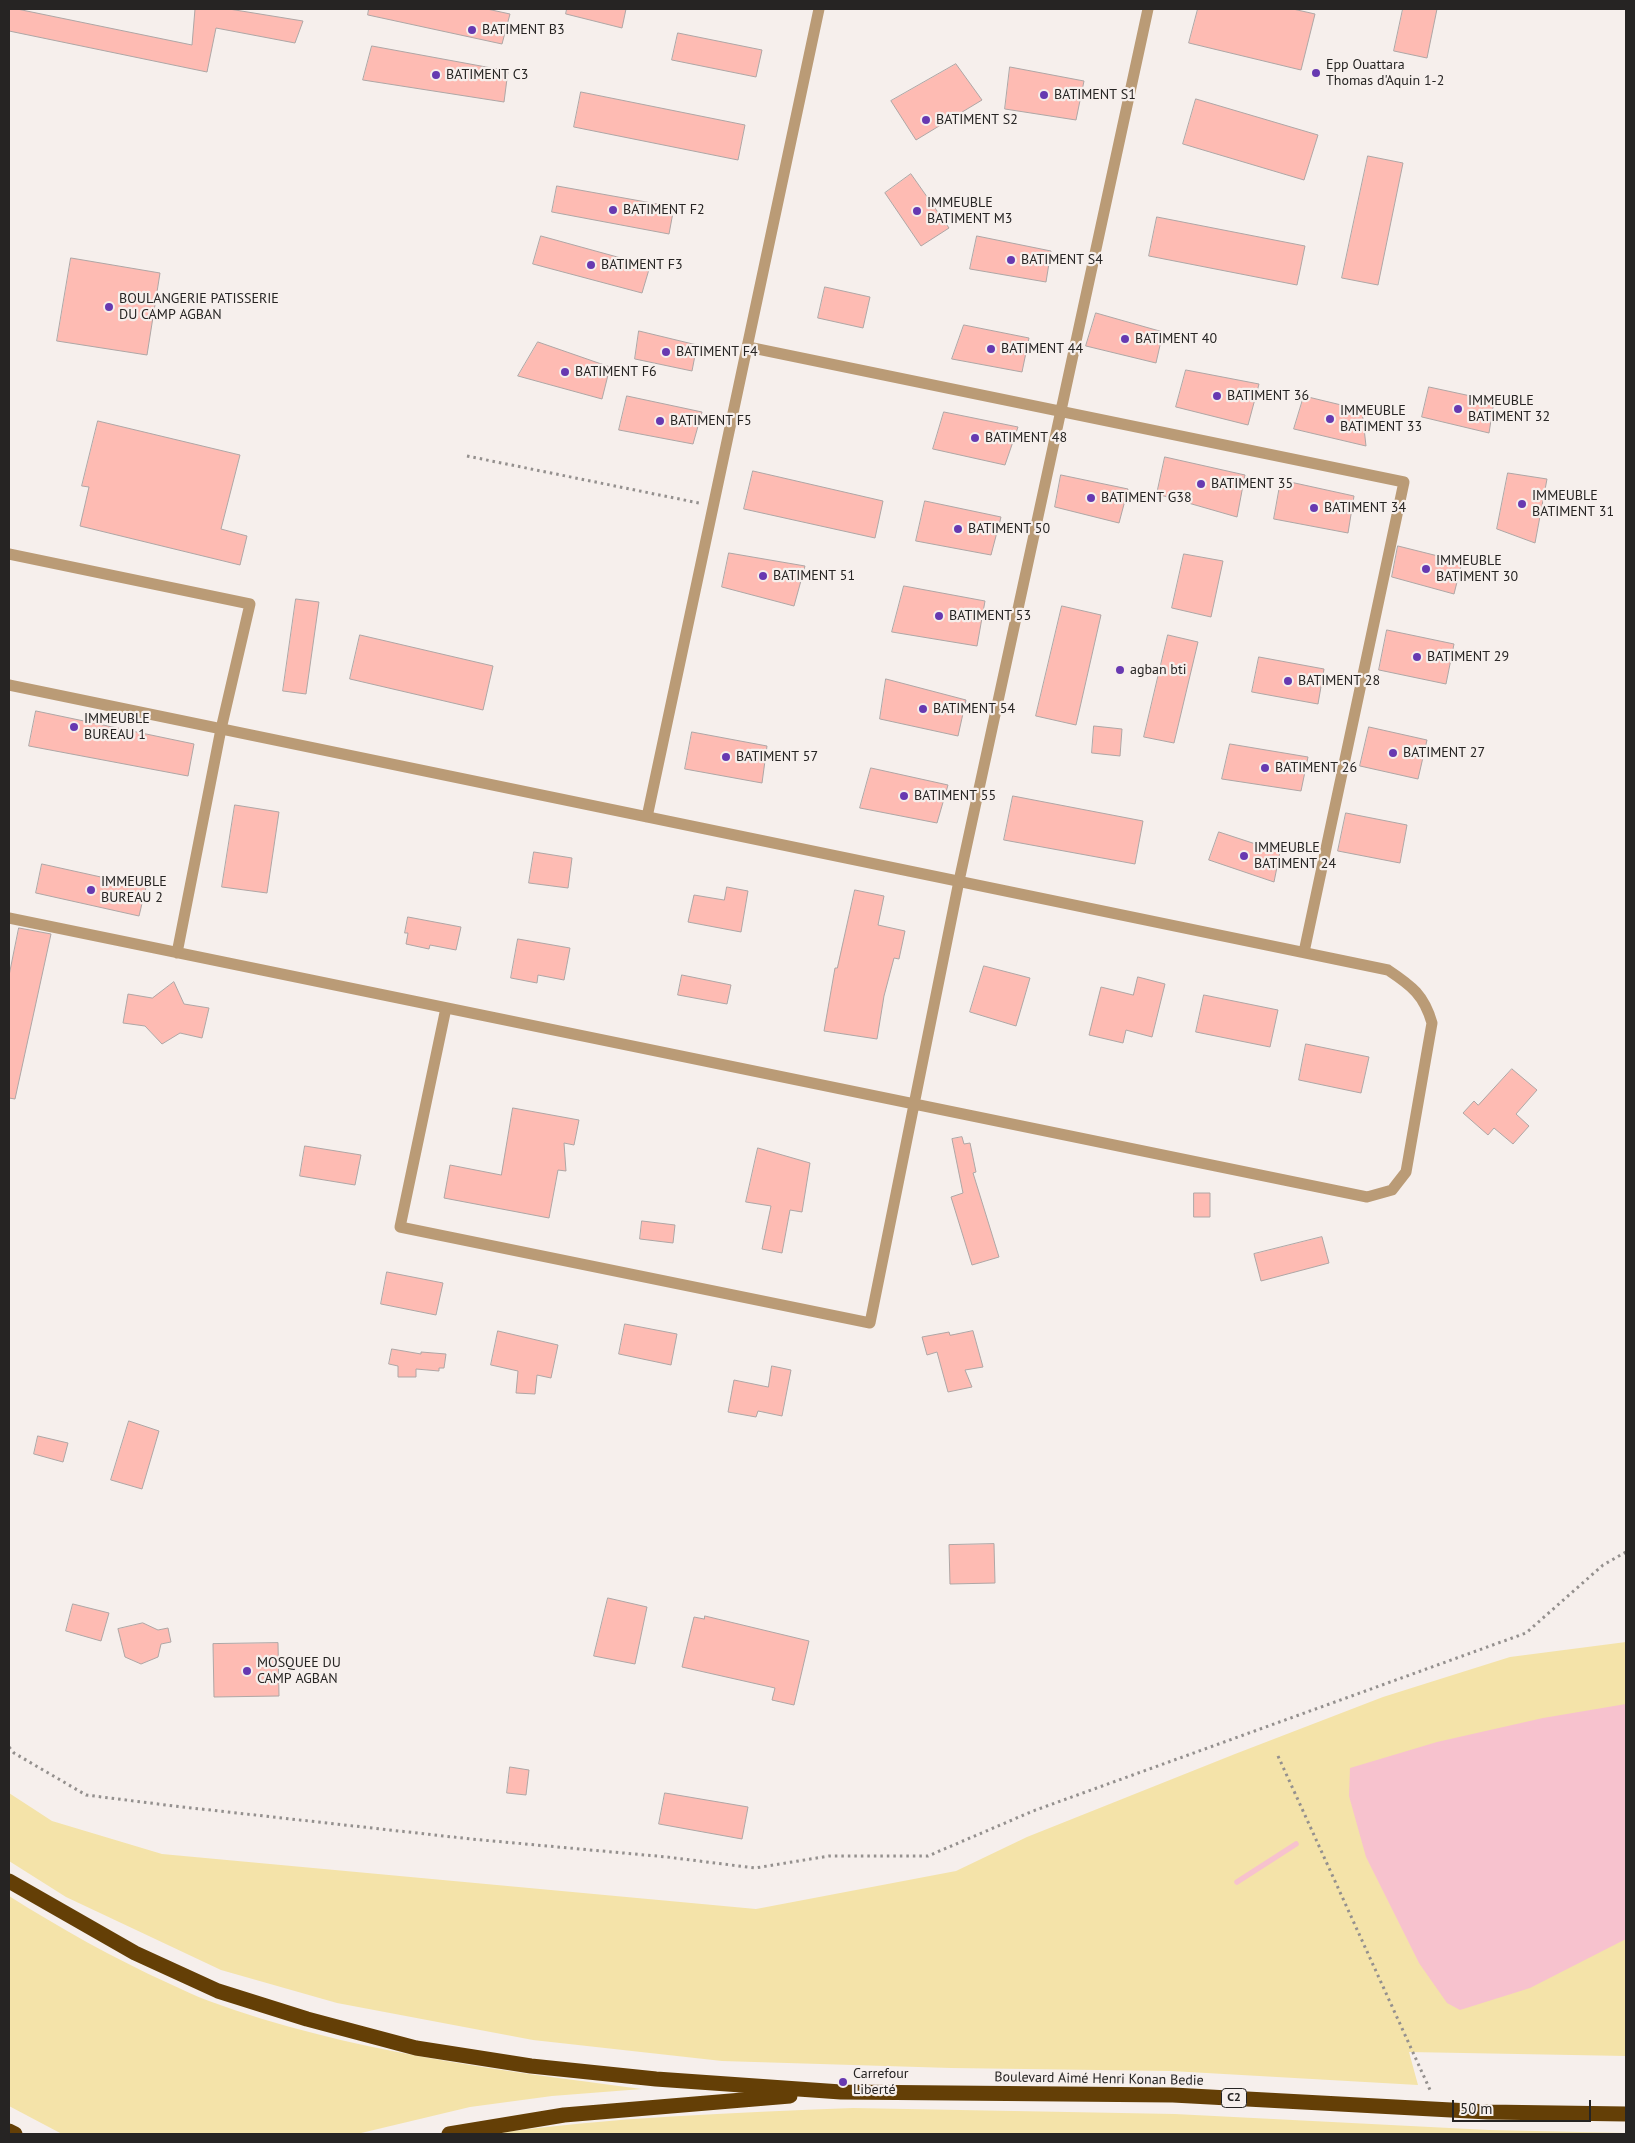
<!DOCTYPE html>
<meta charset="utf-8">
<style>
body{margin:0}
#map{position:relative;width:1635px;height:2143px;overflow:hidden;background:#f6efec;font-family:"PT Sans",sans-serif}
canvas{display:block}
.frame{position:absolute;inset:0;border:10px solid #262423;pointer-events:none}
.scale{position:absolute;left:1452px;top:2100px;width:139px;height:22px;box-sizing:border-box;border:2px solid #262423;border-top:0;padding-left:6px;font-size:15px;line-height:18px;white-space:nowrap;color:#262423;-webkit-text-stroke:4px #f6efec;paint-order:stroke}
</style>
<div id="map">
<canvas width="1635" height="2143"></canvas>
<div class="frame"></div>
<div class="scale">50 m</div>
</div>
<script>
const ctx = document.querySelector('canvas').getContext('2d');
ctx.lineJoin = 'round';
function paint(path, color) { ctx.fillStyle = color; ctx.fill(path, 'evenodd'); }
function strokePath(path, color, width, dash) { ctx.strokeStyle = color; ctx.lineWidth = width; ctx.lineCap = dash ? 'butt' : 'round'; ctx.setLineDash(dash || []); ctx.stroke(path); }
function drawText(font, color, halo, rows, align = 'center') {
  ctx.font = font + ' "PT Sans",sans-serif'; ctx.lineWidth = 4.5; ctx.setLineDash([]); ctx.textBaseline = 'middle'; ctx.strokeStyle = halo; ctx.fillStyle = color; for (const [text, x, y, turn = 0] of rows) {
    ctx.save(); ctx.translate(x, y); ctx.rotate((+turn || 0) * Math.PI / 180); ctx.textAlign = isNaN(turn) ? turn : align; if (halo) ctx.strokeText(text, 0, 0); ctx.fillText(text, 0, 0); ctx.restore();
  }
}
paint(new Path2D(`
 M1626 1642V2056L1409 2052 1418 2085 1171 2071 951 2068 722 2061 533 2040 337 2003 221 1970 66 1897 9 1861V1793L52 1821 162 1854 756 1909 956 1871 1027 1837 1235 1754 1383 1697 1510 1657Z
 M9 1896C60 1928 113 1958 168 1983 182 1989 195 1996 209 2001 348 2052 497 2070 642 2089L552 2096 470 2107 357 2134H62L9 2106Z
 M853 2108 1175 2114 1489 2130 1626 2133V2134H490C611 2117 732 2113 853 2108Z`), '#f4e3a9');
paint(new Path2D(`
 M1626 1704V1939L1530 1988 1460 2010 1447 2003 1419 1963 1366 1857 1349 1796 1350 1768 1437 1742 1543 1718Z`), '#f7c2ce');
strokePath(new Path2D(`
 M1237 1882 1296 1844`), '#f7c2ce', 5.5);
const building = new Path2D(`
 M9 9H17L192 45 195 9H229L303 21 295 43 216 28 207 72 9 31Z
 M369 9H487L510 14 502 44 368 15Z
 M567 9H626L622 28 566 14Z
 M1198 9H1293L1315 14 1301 70 1189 43Z
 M1403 9H1437L1427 58 1394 51Z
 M678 33 762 50 756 77 672 60Z
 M372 46 508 71 504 102 363 80Z
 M956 64 982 100 916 140 891 101Z
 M1010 67 1084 81 1076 120 1005 109Z
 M581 92 745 125 738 160 574 127Z
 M1196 99 1318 135 1304 180 1183 144Z
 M1368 156 1403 163 1378 285 1342 278Z
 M911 174 949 228 921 246 885 193Z
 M557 186 674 207 669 234 552 212Z
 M1157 217 1305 246 1297 285 1149 256Z
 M541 236 650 266 642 293 533 264Z
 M977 236 1051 251 1046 282 970 269Z
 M71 258 160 273 147 355 57 341Z
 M825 287 870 297 863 328 818 318Z
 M1096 313 1163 332 1156 363 1086 346Z
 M964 325 1029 338 1022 372 952 359Z
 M639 331 697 345 692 371 635 359Z
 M538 342 610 367 602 399 518 376Z
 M1186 370 1259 384 1248 425 1176 407Z
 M1429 387 1494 401 1489 433 1422 417Z
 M627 396 702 412 693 444 619 430Z
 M1304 396 1362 410 1366 446 1294 429Z
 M944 412 1018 427 1005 465 933 449Z
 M98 421 240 455 221 529 247 536 240 565 80 526 89 487 82 486Z
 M1165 457 1245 475 1237 517 1157 494Z
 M753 471 883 501 875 538 744 509Z
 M1508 473 1547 479 1535 543 1497 529Z
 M1061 475 1128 489 1119 523 1055 507Z
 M1281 480 1354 496 1348 533 1274 519Z
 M925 501 1001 517 991 555 916 541Z
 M1398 546 1462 562 1454 594 1392 577Z
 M729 553 805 566 794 606 722 587Z
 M1184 554 1223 561 1211 617 1172 608Z
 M904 586 985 601 977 646 892 632Z
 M296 599 319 602 306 694 283 691Z
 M1062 606 1101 615 1076 725 1036 716Z
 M1387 630 1454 644 1446 684 1379 670Z
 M360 635 493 666 483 710 350 679Z
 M1168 635 1198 642 1174 743 1144 737Z
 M1259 657 1324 669 1318 704 1252 692Z
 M886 679 966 700 958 736 880 719Z
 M36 711 194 744 188 776 29 746Z
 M1094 726 1122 729 1120 756 1092 753Z
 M1369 727 1427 740 1418 779 1360 766Z
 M692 732 767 746 762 783 685 769Z
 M1230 744 1308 757 1301 791 1222 779Z
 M871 768 948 785 937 823 860 808Z
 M1013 796 1143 821 1135 864 1004 840Z
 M235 805 279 812 267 893 222 887Z
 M1346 813 1407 825 1400 863 1338 851Z
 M1219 832 1280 852 1274 882 1209 860Z
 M534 852 572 858 568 888 529 883Z
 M42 864 146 887 139 916 36 893Z
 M727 887 748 891 741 932 688 922 694 895 724 900Z
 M855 890 884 896 878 925 905 931 899 959 894 958 884 996 877 1039 824 1031 835 968H837Z
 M408 917 461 927 456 950 430 945 429 949 406 944 408 933H405Z
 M19 928 51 934 15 1099 9 1098V976Z
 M518 939 570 948 564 980 538 975 537 983 511 978Z
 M984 966 1030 978 1016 1026 970 1012Z
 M682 975 731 985 727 1004 678 995Z
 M1138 977 1165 984 1152 1037 1126 1030 1123 1043 1089 1035 1101 987 1133 995Z
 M174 982 184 1004 209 1008 202 1038 180 1033 162 1044 145 1026 123 1023 128 994 152 998Z
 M1204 995 1278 1010 1270 1047 1196 1032Z
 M1306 1044 1369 1057 1361 1093 1299 1080Z
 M1512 1069 1537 1090 1516 1114 1529 1126 1513 1144 1494 1128 1488 1135 1463 1113 1474 1101 1478 1105Z
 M513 1108 579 1120 574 1145 564 1143 566 1171 558 1170 549 1218 444 1198 450 1165 501 1175Z
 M962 1137 964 1144 970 1143 976 1172 973 1173 999 1257 972 1265 951 1197 963 1193 952 1139Z
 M305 1146 361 1155 355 1185 300 1176Z
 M758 1148 810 1163 802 1212 790 1210 782 1253 762 1249 771 1206 746 1202Z
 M1194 1193H1210V1217H1194Z
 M642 1221 675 1225 673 1243 640 1239Z
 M1322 1237 1329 1263 1261 1281 1254 1254Z
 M387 1272 443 1283 436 1315 381 1304Z
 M625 1324 677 1334 671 1365 619 1354Z
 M498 1331 558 1345 551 1378 537 1375 535 1394 516 1393 518 1371 491 1365Z
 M973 1331 983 1367 965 1370 972 1387 948 1392 937 1352 927 1355 922 1337 949 1332 950 1335Z
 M392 1349 421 1354V1352L446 1354 444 1368H439V1371L416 1369V1377H398V1366L389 1364Z
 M772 1366 791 1370 782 1416 758 1411 756 1417 728 1412 734 1380 768 1387Z
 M129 1421 159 1431 142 1489 111 1480Z
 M38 1436 68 1443 63 1462 34 1454Z
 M994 1544 995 1583 950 1584 949 1545Z
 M608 1598 647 1607 635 1664 594 1656Z
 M73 1604 109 1613 101 1641 66 1631Z
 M705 1616 809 1641 794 1705 772 1700 775 1688 682 1667 694 1617 704 1619Z
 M143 1623 158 1630 168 1628 171 1642 161 1644 158 1657 141 1664 125 1657 118 1629Z
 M278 1643 279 1696 214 1697 213 1644Z
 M510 1767 529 1770 526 1795 507 1793Z
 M665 1793 748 1807 742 1839 659 1824Z`);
paint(building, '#febbb3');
strokePath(building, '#aea6a5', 1);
strokePath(new Path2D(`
 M467 456 699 503
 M9 1747 14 1753 86 1795 174 1806 471 1839 667 1857 755 1868 829 1856H928L1033 1811 1526 1633 1603 1565 1626 1552
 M1278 1756 1431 2092`), '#94908e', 3, [2.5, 4]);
strokePath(new Path2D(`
 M748 347 1404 482 1304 952
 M9 554 250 604 221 729 177 953
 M9 685 1388 970C1412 986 1424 995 1432 1023L1406 1172 1392 1190 1367 1197 9 918
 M647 817 819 9
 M446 1008 400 1227 870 1323 959 881 1148 9`), '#ba9b76', 11);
strokePath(new Path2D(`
 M9 1881 135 1953 218 1991 307 2019 416 2048 531 2066 656 2079 841 2092 1173 2095 1488 2112 1626 2114
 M9 2131 15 2134
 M449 2134 564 2115 790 2096`), '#643f06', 15);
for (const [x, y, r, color] of [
 [472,30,5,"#6739b1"],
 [1316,73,5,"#6739b1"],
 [436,75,5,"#6739b1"],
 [1044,95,5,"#6739b1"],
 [926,120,5,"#6739b1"],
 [613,210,5,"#6739b1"],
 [917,211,5,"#6739b1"],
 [1011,260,5,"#6739b1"],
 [591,265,5,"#6739b1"],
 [109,307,5,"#6739b1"],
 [1125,339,5,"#6739b1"],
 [991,349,5,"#6739b1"],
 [666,352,5,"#6739b1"],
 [565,372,5,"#6739b1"],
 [1217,396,5,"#6739b1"],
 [1458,409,5,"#6739b1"],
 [1330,419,5,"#6739b1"],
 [660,421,5,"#6739b1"],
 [975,438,5,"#6739b1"],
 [1201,484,5,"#6739b1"],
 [1091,498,5,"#6739b1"],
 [1522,504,5,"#6739b1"],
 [1314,508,5,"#6739b1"],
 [958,529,5,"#6739b1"],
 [1426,569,5,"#6739b1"],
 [763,576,5,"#6739b1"],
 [939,616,5,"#6739b1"],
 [1417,657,5,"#6739b1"],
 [1120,670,5,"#6739b1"],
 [1288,681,5,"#6739b1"],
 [923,709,5,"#6739b1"],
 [74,727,5,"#6739b1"],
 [1393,753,5,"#6739b1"],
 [726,757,5,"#6739b1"],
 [1265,768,5,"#6739b1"],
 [904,796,5,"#6739b1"],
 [1244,856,5,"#6739b1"],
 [91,890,5,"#6739b1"],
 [247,1671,5,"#6739b1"],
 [843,2082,5,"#6739b1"]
]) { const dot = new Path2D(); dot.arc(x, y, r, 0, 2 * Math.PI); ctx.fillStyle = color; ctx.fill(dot); strokePath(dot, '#f6efec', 2); }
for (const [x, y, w] of [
 [1234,2098,25]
]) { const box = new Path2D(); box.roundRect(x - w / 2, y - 9.5, w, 19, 4); ctx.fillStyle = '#f6efec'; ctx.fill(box); strokePath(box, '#262423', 1); }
drawText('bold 12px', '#262423', null, [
 ["C2",1234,2098]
]);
drawText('14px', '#262423', '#f6efec', [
 ["BATIMENT B3",482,30],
 ["Epp Ouattara",1326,65],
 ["Thomas d'Aquin 1-2",1326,81],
 ["BATIMENT C3",446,75],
 ["BATIMENT S1",1054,95],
 ["BATIMENT S2",936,120],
 ["IMMEUBLE",927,203],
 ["BATIMENT M3",927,219],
 ["BATIMENT F2",623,210],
 ["BATIMENT S4",1021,260],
 ["BATIMENT F3",601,265],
 ["BOULANGERIE PATISSERIE",119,299],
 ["DU CAMP AGBAN",119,315],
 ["BATIMENT 40",1135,339],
 ["BATIMENT 44",1001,349],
 ["BATIMENT F4",676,352],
 ["BATIMENT F6",575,372],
 ["BATIMENT 36",1227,396],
 ["IMMEUBLE",1468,401],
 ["BATIMENT 32",1468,417],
 ["IMMEUBLE",1340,411],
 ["BATIMENT 33",1340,427],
 ["BATIMENT F5",670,421],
 ["BATIMENT 48",985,438],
 ["BATIMENT 35",1211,484],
 ["IMMEUBLE",1532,496],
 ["BATIMENT 31",1532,512],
 ["BATIMENT G38",1101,498],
 ["BATIMENT 34",1324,508],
 ["BATIMENT 50",968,529],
 ["IMMEUBLE",1436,561],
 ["BATIMENT 30",1436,577],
 ["BATIMENT 51",773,576],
 ["BATIMENT 53",949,616],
 ["BATIMENT 29",1427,657],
 ["agban bti",1130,670],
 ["BATIMENT 28",1298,681],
 ["BATIMENT 54",933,709],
 ["IMMEUBLE",84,719],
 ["BUREAU 1",84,735],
 ["BATIMENT 27",1403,753],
 ["BATIMENT 57",736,757],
 ["BATIMENT 26",1275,768],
 ["BATIMENT 55",914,796],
 ["IMMEUBLE",1254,848],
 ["BATIMENT 24",1254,864],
 ["IMMEUBLE",101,882],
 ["BUREAU 2",101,898],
 ["MOSQUEE DU",257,1663],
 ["CAMP AGBAN",257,1679],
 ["Carrefour",853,2074],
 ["Liberté",853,2090]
], 'left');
drawText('14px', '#262423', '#f6efec', [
 ["Boulevard Aimé Henri Konan Bedie",1099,2079,1]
]);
</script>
